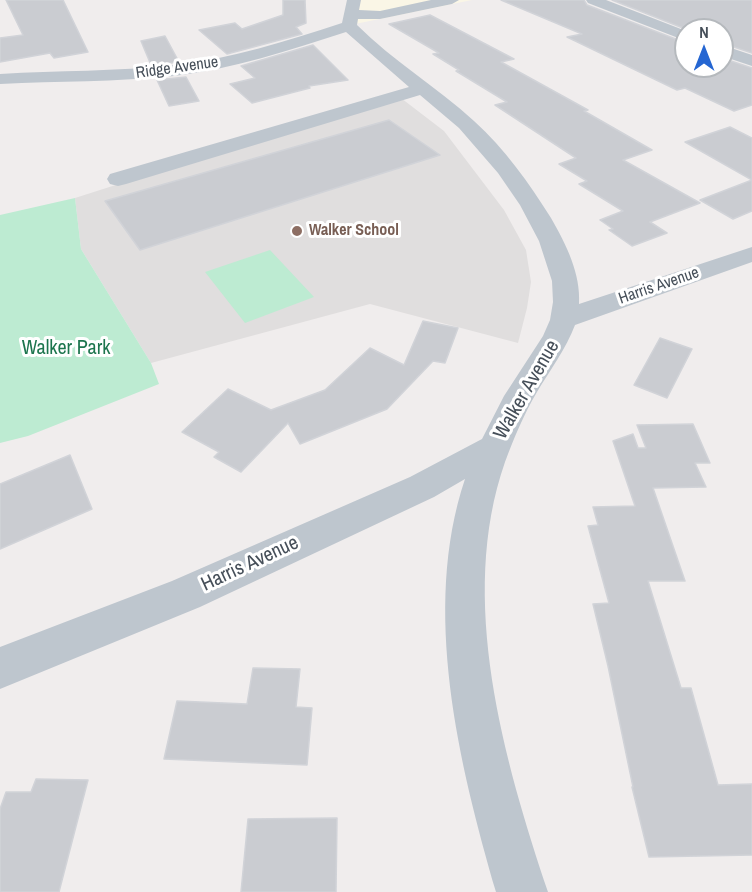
<!DOCTYPE html>
<style>
body{margin:0}
#map{position:relative;width:752px;height:892px;overflow:hidden;background:#f0eded;font-family:"Archivo Narrow",sans-serif}
canvas{display:block}
.north{position:absolute;left:674px;top:18px;width:60px;height:60px;box-sizing:border-box;background:#fff;border:2px solid #b5b9bd;border-radius:50%;rotate:0deg;font-size:16px;font-weight:700;line-height:24px;text-align:center;color:#464f59}
.north::after{content:'';display:block;margin:auto;width:21px;height:27px;background:#2566d2;clip-path:polygon(50% 0,100% 100%,50% 72%,0 100%)}
</style>
<div id="map">
<canvas width="752" height="892"></canvas>
<div class="north">N</div>
</div>
<script>
const ctx = document.querySelector('canvas').getContext('2d');
ctx.lineJoin = 'round';
function paint(path, color) { ctx.fillStyle = color; ctx.fill(path, 'evenodd'); }
function strokePath(path, color, width, dash) { ctx.strokeStyle = color; ctx.lineWidth = width; ctx.lineCap = dash ? 'butt' : 'round'; ctx.setLineDash(dash || []); ctx.stroke(path); }
function drawText(font, color, halo, rows, align = 'center') {
  ctx.font = font + ' "Archivo Narrow",sans-serif'; ctx.lineWidth = 6; ctx.setLineDash([]); ctx.textBaseline = 'middle'; ctx.strokeStyle = halo; ctx.fillStyle = color; for (const [text, x, y, turn = 0] of rows) {
    ctx.save(); ctx.translate(x, y); ctx.rotate((+turn || 0) * Math.PI / 180); ctx.textAlign = isNaN(turn) ? turn : align; if (halo) ctx.strokeText(text, 0, 0); ctx.fillText(text, 0, 0); ctx.restore();
  }
}
paint(new Path2D(`
 M359 0H472L355 24Z`), '#faf6e6');
paint(new Path2D(`
 M397 95 444 131 504 210 526 250 531 282 527 308 518 343 370 304 151 363 81 249 75 198Z`), '#e0dede');
paint(new Path2D(`
 M75 198 81 249 151 363 159 384 28 436 0 443V215Z
 M270 250 314 297 245 323 205 272Z`), '#bdebd2');
const building = new Path2D(`
 M6 0H63L88 52 54 58 50 53 0 62V38L23 35Z
 M283 0H305L306 23 296 27 302 34 227 54 199 30 235 23 242 29 283 15Z
 M501 0H584L587 5 686 43V66H722V58L752 68V105L734 111 685 88 677 90 567 37 582 34Z
 M612 0H752V53L722 43V30H688Z
 M430 15 514 59 501 62 588 110 584 111 652 150 623 160 700 203 650 222 667 233 632 246 609 230 613 229 600 220 623 211 579 184 587 181 559 164 576 158 495 105 507 102 456 71 459 70 433 54 439 53 389 24Z
 M165 36 179 62 151 65 141 41Z
 M313 45 348 80 309 86 310 88 252 103 230 84 255 78 241 66Z
 M186 77 199 101 169 106 157 80Z
 M389 120 440 155 140 250 105 201Z
 M730 127 752 138V180L685 142Z
 M752 180V211L733 219 700 200Z
 M423 321 458 328 445 363 433 361 387 409 300 444 288 423 241 472 214 457 219 452 182 432 228 389 271 410 325 390 370 348 404 365Z
 M660 338 692 349 667 398 634 385Z
 M693 424 710 463H695L706 487 653 488 685 581H648L681 688H691L718 785 752 784V855L649 857 632 787H633L608 666 593 604 609 603 588 526 598 525 593 507 635 506 613 441 633 434 638 448H646L637 425Z
 M70 455 92 509 0 549V484Z
 M253 668 300 669 296 707 312 708 307 765 164 759 177 701 247 704Z
 M36 779 88 780 59 892H0V809L6 792H31Z
 M337 818 336 892H241L248 819Z`);
paint(building, '#caccd1');
strokePath(building, '#d1d3d8', 1.5);
paint(new Path2D(`
 M347 0H361L359 10 380 11 431 0H459L452 4 380 19H358L357 25C393 61 437 87 474 121 505 149 529 183 551 218 566 244 581 274 579 304L752 247V262L575 325C566 349 550 370 537 392 524 414 514 438 505 462 457 599 504 760 548 892H496C459 764 421 610 465 479L434 497 200 607 0 689V647L172 581 410 477 482 439 504 396 543 336 550 320 553 302 552 281 539 241 520 205 498 173 459 128 420 95 126 184 118 186 110 184 107 179 110 174 409 87 346 32C290 50 233 69 174 76 116 82 58 81 0 84V74C58 70 116 72 174 65 231 59 287 41 342 23Z
 M586 0H606L686 31V41L588 3Z
 M722 45 752 55V66L722 56Z`), '#bec6ce');
for (const [x, y, r, color] of [
 [297,231,6,"#8d6e63"]
]) { const dot = new Path2D(); dot.arc(x, y, r, 0, 2 * Math.PI); ctx.fillStyle = color; ctx.fill(dot); strokePath(dot, '#fff', 2); }
drawText('16px', '#464f59', '#fff', [
 ["Ridge Avenue",177,68,-8],
 ["Harris Avenue",659,286,-19]
]);
drawText('bold 16px', '#785e54', '#fff', [
 ["Walker School",309,231]
], 'left');
drawText('20px', '#1d754e', '#fff', [
 ["Walker Park",66,349]
]);
drawText('20px', '#464f59', '#fff', [
 ["Walker Avenue",527,390,-60],
 ["Harris Avenue",250,564,-25]
]);
</script>
